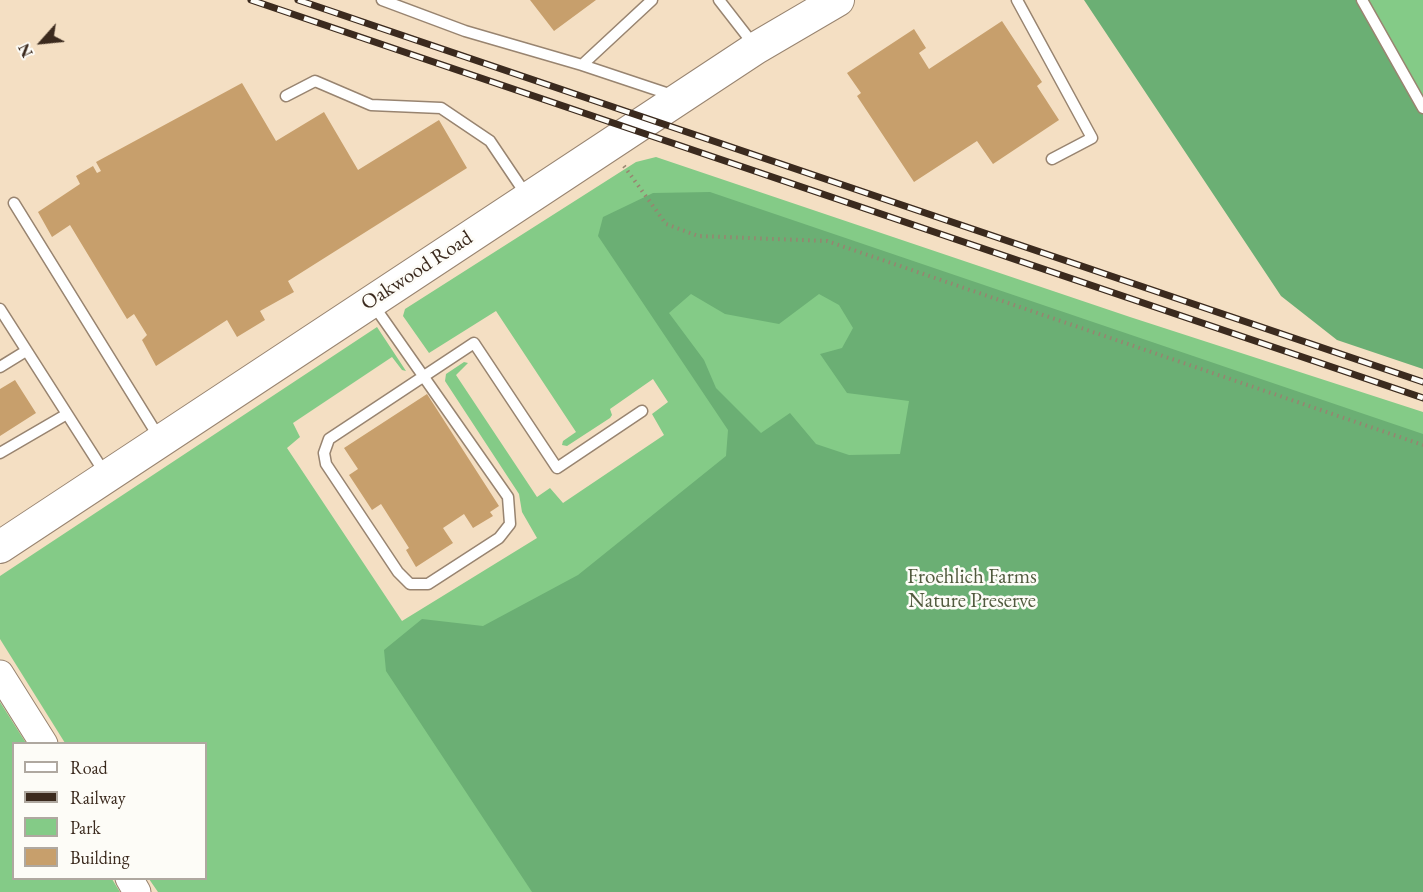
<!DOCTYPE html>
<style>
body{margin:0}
#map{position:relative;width:1423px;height:892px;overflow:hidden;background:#f4dfc3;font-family:"EB Garamond",serif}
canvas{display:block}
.legend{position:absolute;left:12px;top:742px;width:195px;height:138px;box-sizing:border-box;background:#fdfcf7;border:2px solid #afa8a0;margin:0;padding:8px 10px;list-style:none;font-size:18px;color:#3b2a1e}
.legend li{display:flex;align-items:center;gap:12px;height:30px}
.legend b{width:30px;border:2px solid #afa8a0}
.north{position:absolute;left:12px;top:12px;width:60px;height:60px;-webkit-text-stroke:4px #fdfcf7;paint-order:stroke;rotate:243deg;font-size:16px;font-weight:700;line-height:24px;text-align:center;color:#3b2a1e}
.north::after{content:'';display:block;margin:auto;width:21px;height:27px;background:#3b2a1e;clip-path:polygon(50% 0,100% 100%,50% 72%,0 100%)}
</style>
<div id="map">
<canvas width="1423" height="892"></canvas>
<ul class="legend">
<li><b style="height:8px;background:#fff"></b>Road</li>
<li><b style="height:8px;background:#3b2a1e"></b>Railway</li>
<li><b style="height:16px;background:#84cb87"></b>Park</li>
<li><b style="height:16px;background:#c79f6c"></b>Building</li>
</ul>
<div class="north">N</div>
</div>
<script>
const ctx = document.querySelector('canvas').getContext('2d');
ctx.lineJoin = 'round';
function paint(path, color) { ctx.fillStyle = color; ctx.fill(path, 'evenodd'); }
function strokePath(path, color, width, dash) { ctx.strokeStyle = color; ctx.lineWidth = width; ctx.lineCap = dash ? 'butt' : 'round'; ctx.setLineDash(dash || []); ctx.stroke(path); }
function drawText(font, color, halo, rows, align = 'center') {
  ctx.font = font + ' "EB Garamond",serif'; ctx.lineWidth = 5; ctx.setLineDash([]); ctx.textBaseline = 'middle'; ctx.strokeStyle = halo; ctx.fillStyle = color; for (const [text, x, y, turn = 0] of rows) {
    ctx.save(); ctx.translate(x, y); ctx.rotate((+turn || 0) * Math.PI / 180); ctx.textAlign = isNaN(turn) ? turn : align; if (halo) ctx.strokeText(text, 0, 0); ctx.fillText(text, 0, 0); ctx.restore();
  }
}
paint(new Path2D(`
 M1355 0H1423V128Z
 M656 157 1130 317 1423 412V892H158L149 879 206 878V744L65 743 0 639V576L377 327 406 371 402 370 392 357 293 423 300 437 287 448 402 621 537 538 522 512 519 494 445 381 446 374 464 362 468 363 456 375 537 497 550 488 563 503 664 435 652 414 668 402 653 379 610 409 612 415 610 418 567 446 562 445 563 441 576 432 496 311 429 353 403 316 405 309 636 162Z
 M0 702 26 743 14 744V878L112 879 120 892H0Z`), '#84cb87');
paint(new Path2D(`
 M1084 0H1368L1423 103V369L1337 340 1281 296Z
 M710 192 1423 434V892H532L386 671 384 650 422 619 483 626 578 575 726 456 728 430 598 236 603 217 653 193ZM691 294 725 314 779 324 819 294 839 305 853 328 842 348 820 354 847 393 909 401 900 454 849 455 816 444 790 413 761 433 716 388 704 360 669 313Z`), '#6baf74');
paint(new Path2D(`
 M530 0H596L554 31Z
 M1002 21 1042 82 1037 86 1059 120 993 164 977 141 914 182 857 96 861 93 847 73 914 29 926 48 919 53 929 69Z
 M242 83 276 141 324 112 358 170 439 120 467 168 288 281 294 292 260 311 265 320 237 337 227 320 156 366 142 340 147 335 134 314 127 319 70 225 52 237 38 212 80 184 76 176 93 166 97 173 101 171 96 162Z
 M15 380 36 413 0 436V389Z
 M427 394 499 506 490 512 493 516 473 528 464 514 443 528 453 543 416 567 406 550 409 548 381 504 372 510 349 475 358 469 344 448Z`), '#c79f6c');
const service = new Path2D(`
 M382 0 465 31 582 65 652 0
 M719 0 754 45
 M1017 0 1092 138 1052 159
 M1362 0 1423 108
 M582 65 675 96
 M286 96 315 81 371 105 441 108 490 141 527 196
 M14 203 160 439
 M372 303 508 497 510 524 499 538 428 584H410L398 572 326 464 324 453 329 439 474 343 557 468 642 411
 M0 309 106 475
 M0 367 26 351
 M0 453 67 414`);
const tertiary = new Path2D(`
 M0 674 44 744
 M129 878 137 892`);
const secondary = new Path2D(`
 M0 547 756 48 838 0`);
strokePath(service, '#988470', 13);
strokePath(tertiary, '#988470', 29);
strokePath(secondary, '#988470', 34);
strokePath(new Path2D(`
 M624 166 666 224 698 236 827 241 1423 445`), '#988470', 4, [1.5, 4.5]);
strokePath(service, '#fff', 10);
strokePath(tertiary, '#fff', 27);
strokePath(secondary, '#fff', 32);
const rail = new Path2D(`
 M251 0 1423 398
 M298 0 1423 382`);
strokePath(rail, '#3b2a1e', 7);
strokePath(rail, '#fdfcf7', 4.5, [14]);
drawText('21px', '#3b2a1e', '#fdfcf7', [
 ["Oakwood Road",417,271,-33]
]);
drawText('21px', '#515a3e', '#fdfcf7', [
 ["Froehlich Farms",972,577],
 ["Nature Preserve",972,601]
]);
</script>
